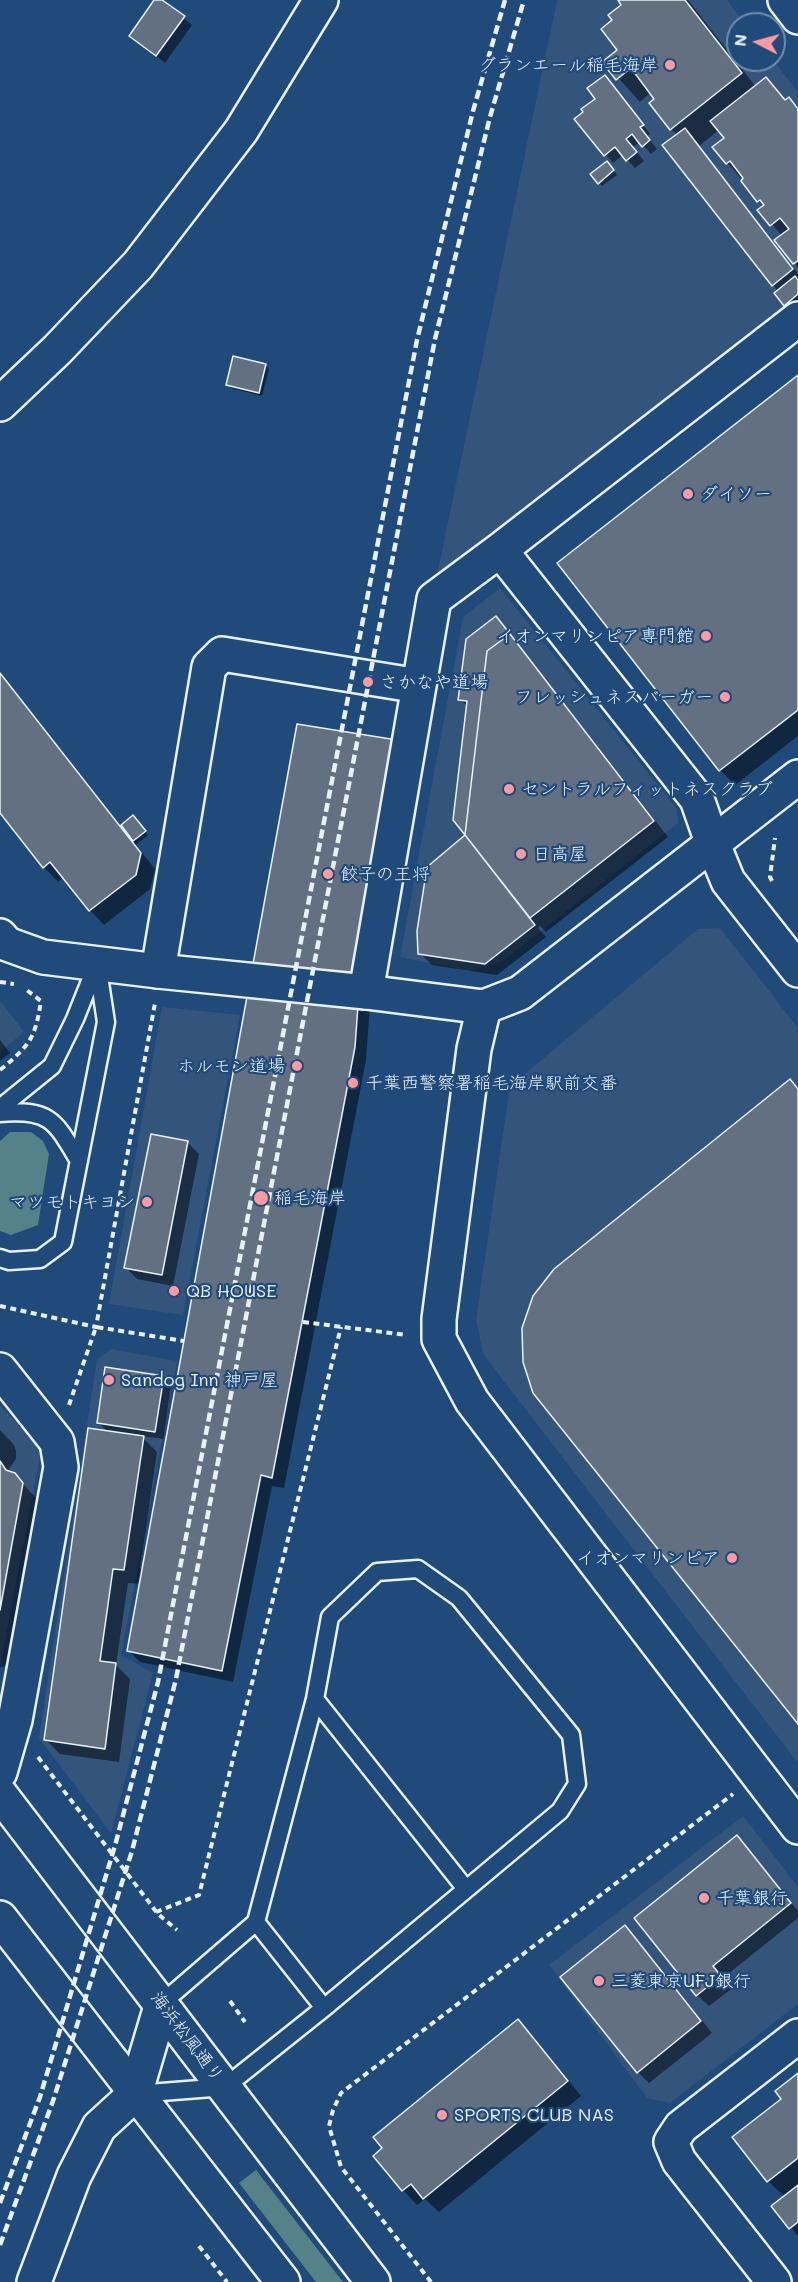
<!DOCTYPE html>
<meta charset="utf-8">
<style>
body{margin:0}
#map{position:relative;width:798px;height:2282px;overflow:hidden;background:#1f4a7a;font-family:Mali,sans-serif}
canvas{display:block}
.north{position:absolute;left:726px;top:12px;width:60px;height:60px;box-sizing:border-box;background:#1f4a7a;border:2px solid #6f8dac;border-radius:50%;rotate:276deg;font-size:16px;font-weight:700;line-height:24px;text-align:center;color:#e8f1f8}
.north::after{content:'';display:block;margin:auto;width:21px;height:27px;background:#ff9aa2;clip-path:polygon(50% 0,100% 100%,50% 72%,0 100%)}
</style>
<div id="map">
<canvas width="798" height="2282"></canvas>
<div class="north">N</div>
</div>
<script>
const ctx = document.querySelector('canvas').getContext('2d');
ctx.lineJoin = 'round';
function paint(path, color) { ctx.fillStyle = color; ctx.fill(path, 'evenodd'); }
function strokePath(path, color, width, dash) { ctx.strokeStyle = color; ctx.lineWidth = width; ctx.lineCap = dash ? 'butt' : 'round'; ctx.setLineDash(dash || []); ctx.stroke(path); }
function drawText(font, color, halo, rows, align = 'center') {
  ctx.font = font + ' Mali,"Klee One",sans-serif'; ctx.lineWidth = 4.5; ctx.setLineDash([]); ctx.textBaseline = 'middle'; ctx.strokeStyle = halo; ctx.fillStyle = color; for (const [text, x, y, turn = 0] of rows) {
    ctx.save(); ctx.translate(x, y); ctx.rotate((+turn || 0) * Math.PI / 180); ctx.textAlign = isNaN(turn) ? turn : align; if (halo) ctx.strokeText(text, 0, 0); ctx.fillText(text, 0, 0); ctx.restore();
  }
}
paint(new Path2D(`
 M557 0H727L745 24H738V60H773L798 92V296L437 575Z
 M500 588 677 809 678 823 503 961 469 971 400 957 463 617Z
 M720 928 798 1028V1763L483 1354 476 1319 510 1086 698 929Z
 M0 1001 24 1032 0 1052Z
 M162 1007 240 1015 183 1315 109 1304Z
 M111 1349 177 1361 121 1655 153 1673 111 1833 39 1738 97 1359Z
 M0 1405 41 1451 0 1667Z
 M743 1816 798 1887V2004L670 2103 647 2098 549 1965Z`), '#33557c');
paint(new Path2D(`
 M10 1132H31L43 1141 49 1154 38 1225 11 1235 0 1231V1141Z
 M256 2170 343 2282H316L239 2183Z`), '#558189');
paint(new Path2D(`
 M156 0H160L192 25 165 63 131 36Z
 M621 0H688L756 87 766 79 786 101 789 99 798 108V267L776 240 782 236 760 210 764 206 715 148 726 139 719 130 699 146 798 274V300L788 308 678 135 671 129 656 99 651 92 640 102 604 62 619 50 614 21 623 5Z
 M612 85 650 134 647 136 657 149 651 154 640 142 633 147 644 161 635 168 623 155 613 163 577 119Z
 M610 166 617 175 602 186 599 183Z
 M265 365 269 369 262 396 231 388 227 385Z
 M798 377V736L735 785 720 770 559 563Z
 M518 644 668 837 546 932 540 926 538 928 546 937 497 975 432 965 420 953 428 868 467 836 468 707 460 699Z
 M0 675 13 689 121 826 133 817 148 835 136 845 155 869 150 889 104 925 90 910 64 877 58 882 44 867 0 811Z
 M374 949 366 1060 284 1488 272 1486 233 1682 140 1662 128 1650 140 1584 128 1583 116 1665 130 1679 119 1762 60 1754 45 1739 109 1433 98 1422 163 1378 171 1386 163 1439 141 1436 157 1452 140 1568 143 1569Z
 M0 1040 10 1053 0 1061Z
 M188 1143 199 1154 173 1286 137 1279 125 1267Z
 M0 1430 14 1445 16 1451V1459L9 1469 37 1499 7 1664 3 1667H0Z
 M736 1837 798 1911V1918L723 1978 731 1989 709 2006 697 1995Z
 M625 1927 636 1938 712 2033 649 2083 638 2072Z
 M518 2021 532 2035 581 2096 439 2212 425 2199 417 2205 403 2190Z
 M798 2074V2236L773 2207 785 2197 768 2181 734 2137 783 2099Z`), '#0007');
const building = new Path2D(`
 M154 0H162L185 16 156 56 129 36Z
 M618 0H685L742 73 670 130 649 103 654 99 631 68 616 80 602 62 617 50 601 29 612 20 608 15 621 5Z
 M605 75 644 125 640 127 650 140 642 147 632 134 626 139 637 152 626 161 615 147 604 156 574 119 583 112 581 109 595 99 587 88Z
 M766 77 785 100 789 97 798 109V261L793 264 774 240 789 229 780 218 770 226 757 210 764 205 760 200 757 202 741 181 743 178 730 161 726 164 712 147 724 138 710 121Z
 M685 128 793 269 772 286 662 145Z
 M607 161 614 170 598 184 590 174Z
 M795 276 798 280V294L784 306 774 293Z
 M233 356 266 364 259 393 226 385Z
 M798 375V710L719 771 557 563Z
 M496 616 510 634 487 651 465 835 453 820 467 701 458 700 466 639Z
 M510 634 654 821 530 918 465 835 487 651Z
 M0 673 141 853 136 875 89 911 50 862 43 868 0 813Z
 M297 724 397 740 363 937 355 1047 272 1478 261 1475 222 1671 127 1651Z
 M133 815 146 831 133 841 121 825Z
 M465 835 535 925 485 964 418 954 417 931 427 867Z
 M790 1079 798 1089V1724L533 1393 523 1362 522 1328 533 1296 554 1269Z
 M151 1134 188 1141 162 1275 124 1268Z
 M105 1367 164 1376 155 1432 97 1423Z
 M88 1428 144 1436 124 1570 113 1569 100 1661 116 1663 105 1749 44 1740Z
 M0 1461 6 1470 15 1473 23 1483 0 1610Z
 M737 1835 791 1903 713 1966 721 1976 696 1996 634 1918Z
 M625 1925 701 2021 637 2073 560 1977Z
 M518 2019 568 2081 423 2199 411 2184 402 2191 373 2156 382 2148 373 2137Z
 M798 2073V2158L767 2182 732 2137 781 2099 775 2091Z
 M798 2185V2222L789 2229 771 2206Z`);
paint(building, '#627081');
strokePath(building, '#e8f1f8', 1.5);
const lane = new Path2D(`
 M0 1108 52 1066 75 1019 97 964
 M0 1113C51 1109 55 1121 79 1161
 M0 1258 9 1261 40 1259 63 1242 106 1022 97 963
 M315 1699 466 1889
 M256 1922 324 2008
 M136 2094 225 2087 324 2008 560 1811 577 1784 571 1735 459 1598 418 1569 377 1572 330 1617 315 1699 256 1922 162 2003`);
const street = new Path2D(`
 M500 550 697 799 712 842
 M158 971 209 667 222 654 419 686
 M366 992 434 599 500 550 798 319
 M484 1007 474 1049 439 1319V1339L472 1401 798 1827
 M0 1370 57 1442 61 1467 15 1720 0 1772`);
const secondary = new Path2D(`
 M785 0 798 17
 M0 404 57 350 138 265 241 131 321 0
 M712 842 728 881 798 970
 M0 936 7 944 43 957 158 971 366 992 484 1007 520 993 798 777
 M0 1794 373 2282
 M0 1918 283 2282
 M34 2282 74 2176 99 2127 135 2094 162 2003
 M774 2282 679 2161 671 2142 681 2127 798 2036`);
strokePath(lane, '#e8f1f8', 21);
strokePath(street, '#e8f1f8', 38);
strokePath(secondary, '#e8f1f8', 38);
strokePath(new Path2D(`
 M772 881 770 877 775 838
 M0 982 14 984
 M0 1070C30 1045 35 1039 41 1001L24 988
 M0 1306 96 1327 155 1003
 M303 1322 407 1335
 M69 1405 96 1327 184 1341
 M38 1757 158 1914 177 1930
 M156 1912 199 1895 341 1327
 M230 2001 245 2022
 M199 2246 227 2282
 M431 2282 341 2167 329 2126 333 2110 341 2093 733 1794`), '#e8f1f8', 4, [6, 4.5]);
strokePath(lane, '#1f4a7a', 16);
strokePath(street, '#1f4a7a', 33);
strokePath(secondary, '#1f4a7a', 33);
strokePath(new Path2D(`
 M0 2203 40 2097 116 1842 158 1682 417 340 473 111 505 0
 M0 2245 53 2101 132 1851 176 1679 435 339 490 117 524 0`), '#e8f1f8', 4.5, [9, 4.5]);
for (const [x, y, r, color] of [
 [670,65,6,"#ff9aa2"],
 [688,494,6,"#ff9aa2"],
 [706,636,6,"#ff9aa2"],
 [368,682,6,"#ff9aa2"],
 [725,697,6,"#ff9aa2"],
 [509,789,6,"#ff9aa2"],
 [521,854,6,"#ff9aa2"],
 [328,874,6,"#ff9aa2"],
 [297,1066,6,"#ff9aa2"],
 [353,1083,6,"#ff9aa2"],
 [261,1198,8,"#ff9aa2"],
 [147,1202,6,"#ff9aa2"],
 [174,1291,6,"#ff9aa2"],
 [109,1380,6,"#ff9aa2"],
 [732,1558,6,"#ff9aa2"],
 [704,1898,6,"#ff9aa2"],
 [599,1981,6,"#ff9aa2"],
 [442,2115,6,"#ff9aa2"]
]) { const dot = new Path2D(); dot.arc(x, y, r, 0, 2 * Math.PI); ctx.fillStyle = color; ctx.fill(dot); strokePath(dot, '#1f4a7a', 2); }
drawText('18px', '#e8f1f8', '#1f4a7a', [
 ["グランエール稲毛海岸",658,65,"right"],
 ["ダイソー",700,494],
 ["イオンマリンピア専門館",694,636,"right"],
 ["さかなや道場",380,682],
 ["フレッシュネスバーガー",713,697,"right"],
 ["セントラルフィットネスクラブ",521,789],
 ["日高屋",533,854],
 ["餃子の王将",340,874],
 ["ホルモン道場",285,1066,"right"],
 ["千葉西警察署稲毛海岸駅前交番",365,1083],
 ["稲毛海岸",274,1198],
 ["マツモトキヨシ",135,1202,"right"],
 ["QB HOUSE",186,1291],
 ["Sandog Inn 神戸屋",121,1380],
 ["イオンマリンピア",720,1558,"right"],
 ["千葉銀行",716,1898],
 ["三菱東京UFJ銀行",611,1981],
 ["SPORTS CLUB NAS",454,2115]
], 'left');
drawText('18px', '#e8f1f8', '#1f4a7a', [
 ["海浜松風通り",187,2037,53]
]);
</script>
